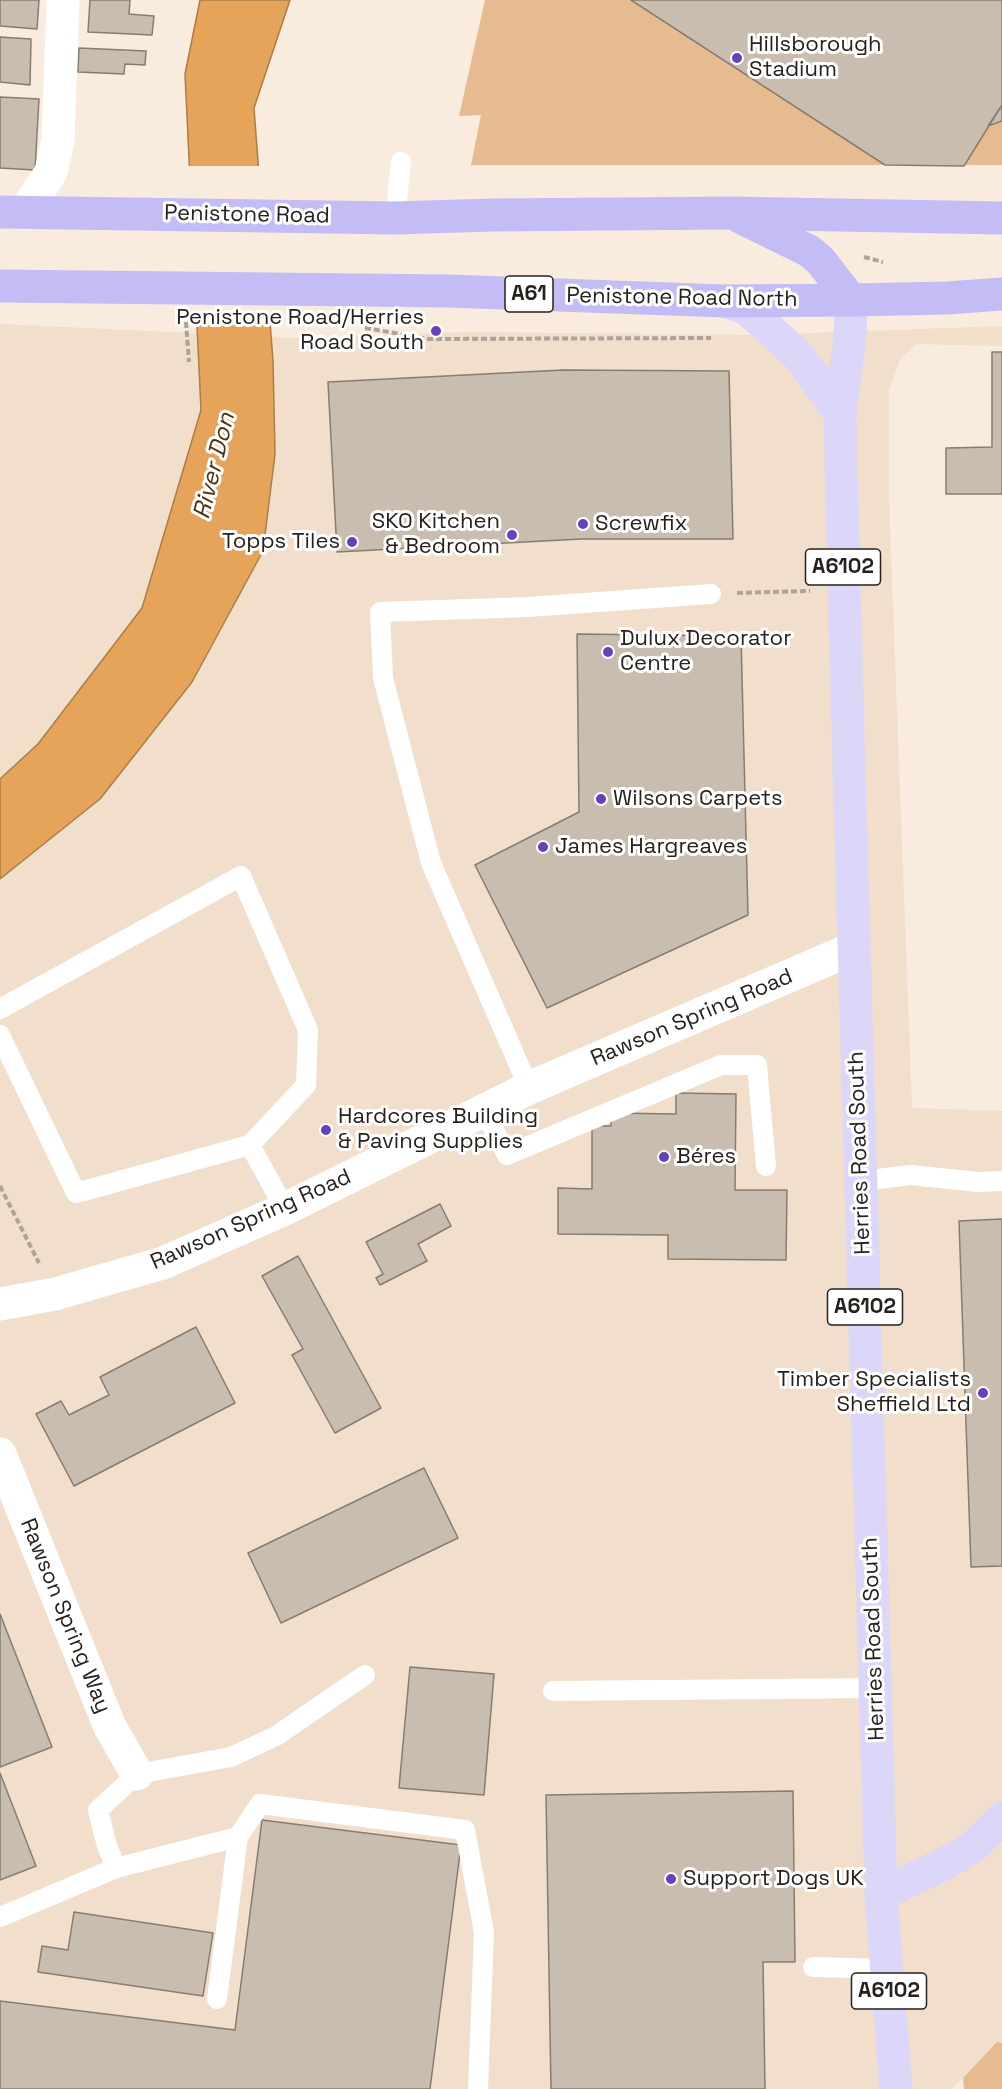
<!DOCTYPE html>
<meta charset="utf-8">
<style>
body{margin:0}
canvas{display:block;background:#f9ebde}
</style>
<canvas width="1002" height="2089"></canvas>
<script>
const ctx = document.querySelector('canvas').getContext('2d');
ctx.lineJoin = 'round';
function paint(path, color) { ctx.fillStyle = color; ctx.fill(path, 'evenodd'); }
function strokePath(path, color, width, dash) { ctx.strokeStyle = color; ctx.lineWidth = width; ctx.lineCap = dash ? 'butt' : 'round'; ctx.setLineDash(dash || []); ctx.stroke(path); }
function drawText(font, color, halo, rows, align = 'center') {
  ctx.font = font + ' "Space Grotesk",sans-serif'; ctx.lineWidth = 6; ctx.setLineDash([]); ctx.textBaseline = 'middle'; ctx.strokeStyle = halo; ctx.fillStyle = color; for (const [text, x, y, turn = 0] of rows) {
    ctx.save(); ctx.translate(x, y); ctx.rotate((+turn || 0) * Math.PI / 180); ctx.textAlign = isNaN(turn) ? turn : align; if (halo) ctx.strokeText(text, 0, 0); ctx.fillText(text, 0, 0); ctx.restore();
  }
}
paint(new Path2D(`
 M0 324 299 338 469 332 755 335 1002 326V346L916 344 900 359 889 391V501L912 1108 1002 1111V2043L997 2042 952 2089H0Z`), '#f1decb');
paint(new Path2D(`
 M485 0H1002V165H471L481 115 459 116Z
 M997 2042 1002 2043V2089H964L963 2078Z`), '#e5bb8f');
const water = new Path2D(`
 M200 0H290L254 108 273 361 275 454 263 551 192 682 100 799 0 879V779L38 744 142 608 201 410 185 74Z`);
paint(water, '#e5a459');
strokePath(water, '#ac7d47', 1.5);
paint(new Path2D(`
 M186 166H262L273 325 194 324Z`), '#f9ebde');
const building = new Path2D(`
 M0 0H39L37 29 0 26Z
 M90 0H130L129 14 154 16 152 35 88 32Z
 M631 0H1002V105L964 166 885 165Z
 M0 37 31 39 30 85 0 82Z
 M79 48 146 51 145 65 125 64 124 74 78 72Z
 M0 97 39 99 35 170 0 168Z
 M1002 105V121L988 126Z
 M992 352H1002V494H946V448L992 447Z
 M563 370 729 371 733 539H581L337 552 328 382Z
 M577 634 741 636 748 915 547 1008 475 865 579 812Z
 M676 1093 736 1094 735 1190H787L786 1260 668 1259V1235L558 1234V1188L592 1189V1126H611V1113L676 1114Z
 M440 1204 451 1226 418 1244 427 1261 380 1285 376 1278 383 1274 366 1242Z
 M1002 1219V1566L971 1567 959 1221Z
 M298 1256 381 1408 335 1433 292 1355 303 1349 262 1276Z
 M196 1327 235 1403 74 1486 36 1414 61 1401 69 1415 109 1395 100 1377Z
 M424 1468 458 1538 281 1623 248 1553Z
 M0 1614 52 1747 0 1767Z
 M410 1667 494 1674 484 1795 399 1788Z
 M0 1773 36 1866 0 1880Z
 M793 1791 795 1962H763L765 2089H551L546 1795Z
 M262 1820 461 1845 430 2089H0V2001L235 2030Z
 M74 1912 213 1933 203 1996 38 1972 42 1946 68 1950Z`);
paint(building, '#c9bdb0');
strokePath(building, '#887c70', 1.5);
strokePath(new Path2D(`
 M864 257 883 262
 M186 322 189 362
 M365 328 429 339 711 338
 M737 593 810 591
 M0 1186 39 1263`), '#aea399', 4, [6, 3]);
strokePath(new Path2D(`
 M395 218 401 162
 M0 1009 241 876 308 1030 306 1085 250 1145 76 1193 0 1035
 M529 1088 431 863 383 678 380 612 528 607 711 594
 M484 1111 507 1155 721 1065H757L766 1166
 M250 1145 285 1209
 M861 1181 911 1175 978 1182 1002 1181
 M553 1691 876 1688
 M238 1837 260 1804 465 1830 484 1932 478 2089
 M116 1868 238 1837 217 1999
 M0 1917 116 1868 107 1846 98 1810 137 1774 231 1757 276 1736 365 1675
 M813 1967 887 1969`), '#fff', 20);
strokePath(new Path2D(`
 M24 213 51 172 58 141 63 0
 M0 1304 55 1294 163 1263 285 1209 529 1088 854 948
 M0 1454 110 1727 137 1774`), '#fff', 33);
strokePath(new Path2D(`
 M851 300 850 338 840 413 844 590 881 1894 896 2089
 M725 301 748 310 798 355 840 413
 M881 1894 946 1863 973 1847 1002 1818`), '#dcd7f9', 33);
strokePath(new Path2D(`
 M0 212 395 218 493 215 731 213 1002 218
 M740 217 809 251 820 260 851 300
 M0 286 449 291 725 301 851 300 947 298 1002 294`), '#c4bdf5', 33);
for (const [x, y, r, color] of [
 [737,58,6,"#6342ba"],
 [436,331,6,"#6342ba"],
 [583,524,6,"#6342ba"],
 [512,535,6,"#6342ba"],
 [352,542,6,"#6342ba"],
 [608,652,6,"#6342ba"],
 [601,799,6,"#6342ba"],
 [543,847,6,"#6342ba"],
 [326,1130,6,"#6342ba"],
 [664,1157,6,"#6342ba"],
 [983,1393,6,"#6342ba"],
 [671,1879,6,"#6342ba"]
]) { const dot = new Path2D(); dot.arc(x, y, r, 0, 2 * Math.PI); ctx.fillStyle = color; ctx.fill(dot); strokePath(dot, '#fff', 2); }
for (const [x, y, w] of [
 [529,294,48],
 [843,567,75],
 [865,1307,75],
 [889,1991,75]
]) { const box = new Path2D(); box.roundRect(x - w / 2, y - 18, w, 36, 4.5); ctx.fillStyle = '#fff'; ctx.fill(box); strokePath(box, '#26211c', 1.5); }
drawText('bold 21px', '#26211c', null, [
 ["A61",529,294],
 ["A6102",843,567],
 ["A6102",865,1307],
 ["A6102",889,1991]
]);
drawText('22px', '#26211c', '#fff', [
 ["Hillsborough",749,45],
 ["Stadium",749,70],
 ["Penistone Road/Herries",424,318,"right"],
 ["Road South",424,343,"right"],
 ["SKO Kitchen",500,522,"right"],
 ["& Bedroom",500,547,"right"],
 ["Screwfix",595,524],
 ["Topps Tiles",340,542,"right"],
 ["Dulux Decorator",620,639],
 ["Centre",620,664],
 ["Wilsons Carpets",613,799],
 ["James Hargreaves",555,847],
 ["Hardcores Building",338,1117],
 ["& Paving Supplies",338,1142],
 ["Béres",676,1157],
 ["Timber Specialists",971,1380,"right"],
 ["Sheffield Ltd",971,1405,"right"],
 ["Support Dogs UK",683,1879]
], 'left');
drawText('22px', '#26211c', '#fff', [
 ["Penistone Road",247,215,1],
 ["Penistone Road North",682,298,1],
 ["Rawson Spring Road",692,1018,-23],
 ["Herries Road South",860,1153,-92],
 ["Rawson Spring Road",251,1220,-24],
 ["Rawson Spring Way",65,1616,68],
 ["Herries Road South",874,1639,-92]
]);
drawText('italic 24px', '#4d3212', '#fff', [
 ["River Don",215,466,-76]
]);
</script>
